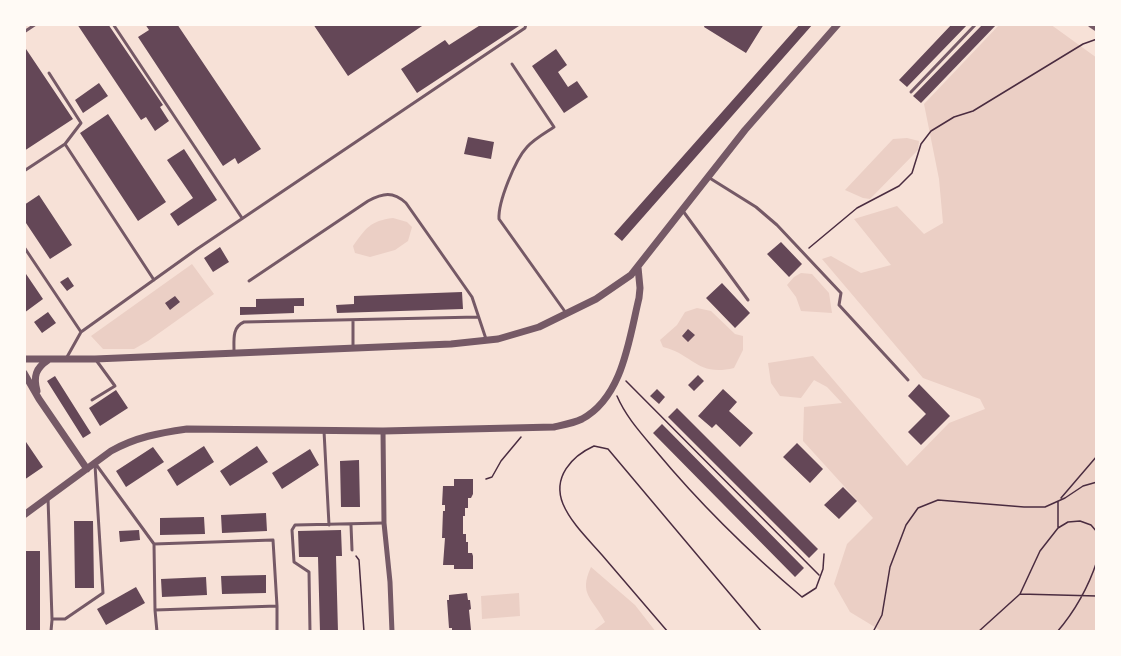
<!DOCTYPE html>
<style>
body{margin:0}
#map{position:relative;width:1121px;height:656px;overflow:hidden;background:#f7e1d7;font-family:"PT Serif",serif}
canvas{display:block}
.frame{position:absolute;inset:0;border:26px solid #fffaf5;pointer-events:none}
</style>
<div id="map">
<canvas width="1121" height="656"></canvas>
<div class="frame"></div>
</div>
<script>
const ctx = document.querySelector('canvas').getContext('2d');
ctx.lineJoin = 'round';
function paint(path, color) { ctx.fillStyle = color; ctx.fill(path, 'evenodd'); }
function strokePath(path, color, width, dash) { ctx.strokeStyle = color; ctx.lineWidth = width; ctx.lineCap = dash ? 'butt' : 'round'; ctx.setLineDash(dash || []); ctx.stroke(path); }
paint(new Path2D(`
 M1000 24H1050L1097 58V632H883L850 612 834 584 847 544 873 518 803 441 804 407 842 403 827 387 814 380 801 398 780 396 771 383 768 363 813 356 907 466 949 423 985 409 980 399 923 378 822 259 831 256 861 273 891 265 854 219 897 206 924 234 943 223 939 179 924 104Z
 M907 138 919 141 918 150 870 199 863 198 845 190 893 139Z
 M393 218 407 222 412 227 408 241 395 250 370 257 355 253 353 246C366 228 370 221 393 218Z
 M192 264 214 294 148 341 134 349H103L91 336Z
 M801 273 812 274 829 293 832 313 801 311 796 297 787 285 794 277Z
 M697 308 711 311 735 334 743 336V350L734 368C697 377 693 354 663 347L660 340 677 325 685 312Z
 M591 567 635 605 656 632H592L605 622C593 598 578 595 591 567Z
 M519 593 520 616 482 619 481 596Z`), '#ebcfc5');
paint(new Path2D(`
 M77 24H108L163 105 160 107 169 121 155 131 146 117 141 120Z
 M145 24H177L261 149 238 164 235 158 223 166 138 37 149 30Z
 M313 24H425L348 76Z
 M482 24H518L519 26 417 93 401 69 445 40 449 45Z
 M705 24H764L746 53 704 27Z
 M800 24H813L622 241 614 234Z
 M952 24H968L907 87 899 80Z
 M983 24H997L921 103 913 96Z
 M24 46 73 119 24 151Z
 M556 49 567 65 558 72 568 87 577 81 588 97 564 113 532 66Z
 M99 83 108 96 83 113 75 100Z
 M108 114 166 202 138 221 80 133Z
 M468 137 494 142 491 159 464 154Z
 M184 149 217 200 178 226 170 214 193 198 167 160Z
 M39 195 72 245 50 259 24 220V205Z
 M781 242 802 264 789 277 767 254Z
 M220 247 229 262 213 272 204 258Z
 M24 271 43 299 24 313Z
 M68 277 74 286 67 291 60 282Z
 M722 283 750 313 735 328 706 298Z
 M462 292 463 309 337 313 336 305 354 304V296Z
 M175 296 180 302 170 310 165 303Z
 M304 298V306H294V313L240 315V307H256V299Z
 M48 312 56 323 42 333 34 322Z
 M688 329 695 335 688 342 682 336Z
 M698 375 704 381 694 391 688 385Z
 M55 376 91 433 83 438 47 381Z
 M919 384 950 416 921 445 908 432 926 414 908 396Z
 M657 389 665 397 659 404 650 396Z
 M723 389 737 402 729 411 753 433 740 447 716 424 712 428 698 416Z
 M116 390 128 408 100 426 89 408Z
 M677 408 818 549 809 558 668 417Z
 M662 424 804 568 795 577 653 433Z
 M24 439 43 467 24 480Z
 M797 443 823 469 810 483 783 457Z
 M204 446 214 462 177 486 167 470Z
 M257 446 268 462 230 486 220 471Z
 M153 447 164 462 126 487 116 471Z
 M310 449 319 465 282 489 272 473Z
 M359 460 360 507H341L340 461Z
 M454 479H473V494L471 498H468V508H465V516H463V534H466V542H468V553H472L473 556V569H454V565H443L445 538H442L443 511H445V505H442L443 486H454Z
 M843 487 857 501 839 519 824 505Z
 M266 513 267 531 222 533 221 515Z
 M204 517 205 534 160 535V518Z
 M74 521H93L94 588H75Z
 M139 530 140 540 120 542 119 531Z
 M341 530 342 556H336L338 632H320L318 557H299L298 531Z
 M24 551H40V632H24Z
 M266 575V593L222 594 221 576Z
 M206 577 207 595 162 597 161 579Z
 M136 587 145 603 106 625 97 609Z
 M467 593 468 600H470L471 609 469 610 471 630 452 632V628H449L447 600H449V595Z`), '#644757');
strokePath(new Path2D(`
 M809 248 857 208 899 186 912 173 921 144 931 131 954 117 973 111 1083 44 1097 39
 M626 381 819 575
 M617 396C626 417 641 433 656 451 700 504 749 552 802 597L816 588 823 569 824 554
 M486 479 492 477 501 461 521 437
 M1061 498 1097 456
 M1058 527V502
 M356 556 359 560 364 632
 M1020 594 1097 596
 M668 632C646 606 624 581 602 555 589 540 571 523 563 504 552 477 572 456 594 446L608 449 762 632
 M873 632 882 615 890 567 906 525 918 508 938 500 1024 507H1045L1065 498 1083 486 1097 482
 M978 632 1020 594 1040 551 1058 528 1068 522 1080 521 1091 525 1097 532
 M1057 632C1076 610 1088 588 1097 561`), '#4a2c40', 1.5);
strokePath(new Path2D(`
 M113 24 242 218
 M24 32 36 24
 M512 64 554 127C545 133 534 139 527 147 515 160 498 202 499 219L566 313
 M911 92 976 24
 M65 144 154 280
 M24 171 65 144 81 123 49 73
 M708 177 756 207 777 225 841 293 839 305 908 380
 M683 211 748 300
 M24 247 81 332
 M249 281 368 201C383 193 393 191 406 203L472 297 486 339
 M353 320V348
 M234 351C234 340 232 327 244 322L478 317
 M67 357 81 332 197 249 525 28 526 24
 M92 400 115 386 96 360
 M324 431 329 525
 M95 463 154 544
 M48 498 52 619H65L103 593 95 465
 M351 525 352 550
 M273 540 277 606 155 610 154 544Z
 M277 606V632
 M155 610 157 632
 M49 632 51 631 52 620
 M310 632 309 572 294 562 292 530 295 525 384 523`), '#755966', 3);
strokePath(new Path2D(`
 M383 431 384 523 390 582 392 632`), '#755966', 5);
strokePath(new Path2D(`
 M1091 24 1097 28
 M24 359H95L451 344 498 339 539 327 596 299 631 275 745 130 838 24
 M24 373 39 399 87 469
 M37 391C33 376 36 368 48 360
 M24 515 111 451C136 437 159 433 187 429L383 431 554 427C563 425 574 423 582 419 623 397 629 339 639 298L640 288 638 267`), '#755966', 7);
</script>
